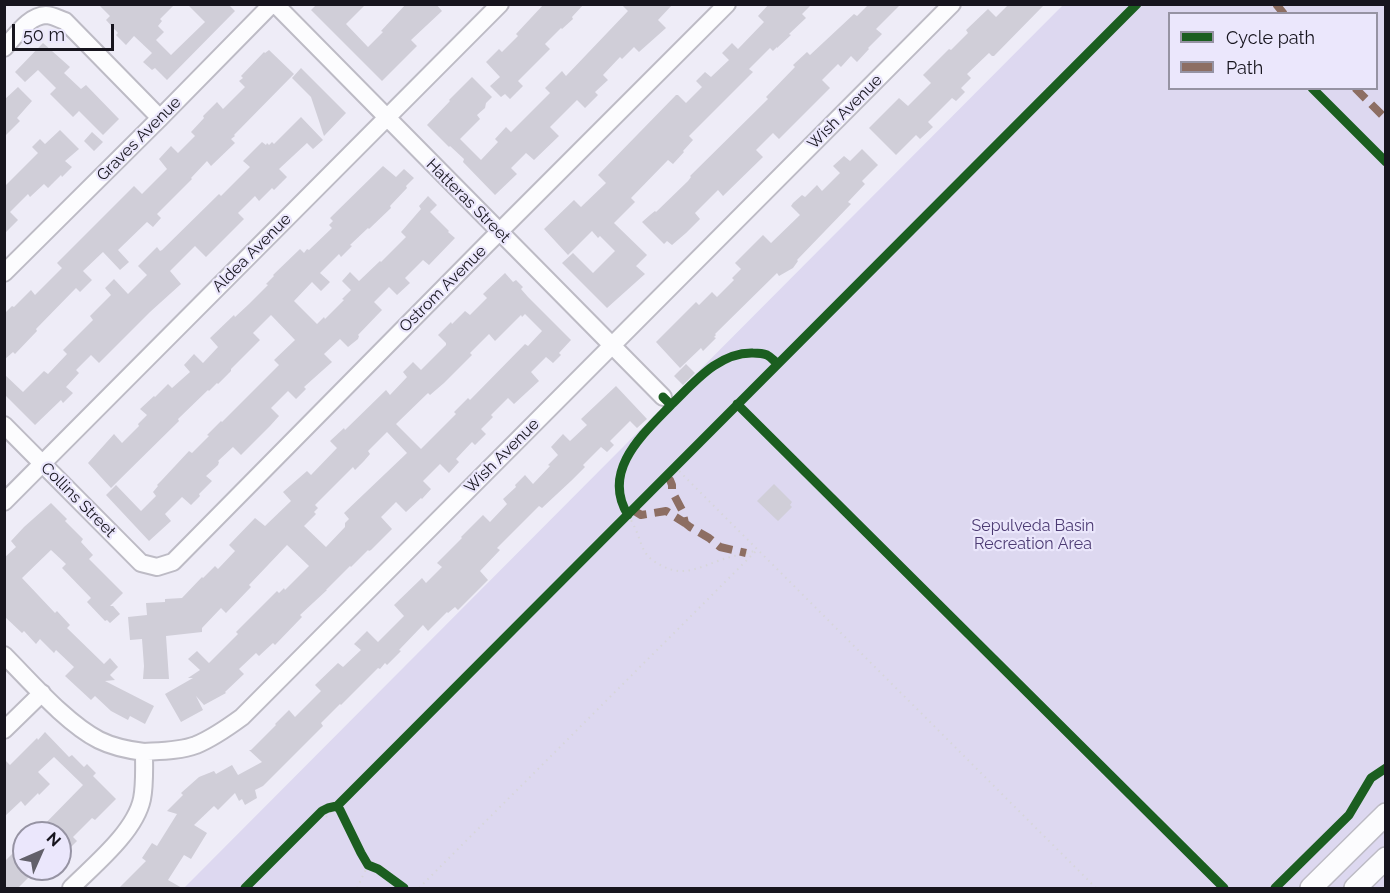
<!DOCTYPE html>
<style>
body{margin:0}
#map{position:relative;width:1390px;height:893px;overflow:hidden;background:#eeecf7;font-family:Raleway,sans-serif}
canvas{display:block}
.frame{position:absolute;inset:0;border:6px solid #17151e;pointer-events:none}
.legend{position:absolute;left:1168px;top:12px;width:210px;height:78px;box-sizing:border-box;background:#ebe7fc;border:2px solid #9693a3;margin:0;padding:8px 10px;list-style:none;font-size:18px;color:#17151e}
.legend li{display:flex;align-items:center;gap:12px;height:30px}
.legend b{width:30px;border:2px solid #9693a3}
.north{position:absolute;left:12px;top:821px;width:60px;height:60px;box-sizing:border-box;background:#ebe7fc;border:2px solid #9693a3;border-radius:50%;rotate:45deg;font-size:16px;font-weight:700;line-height:24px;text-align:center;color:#17151e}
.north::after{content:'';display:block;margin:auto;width:21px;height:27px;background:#62606a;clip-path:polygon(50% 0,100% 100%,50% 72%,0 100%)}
.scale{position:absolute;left:12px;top:24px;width:102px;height:27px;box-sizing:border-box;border:3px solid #17151e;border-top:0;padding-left:8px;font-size:18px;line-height:21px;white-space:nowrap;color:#17151e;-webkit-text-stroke:4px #ebe7fc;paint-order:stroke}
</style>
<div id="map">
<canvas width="1390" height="893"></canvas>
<div class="frame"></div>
<ul class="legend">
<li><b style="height:8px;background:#1b5e20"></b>Cycle path</li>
<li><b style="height:8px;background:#8d6e63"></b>Path</li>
</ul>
<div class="north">N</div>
<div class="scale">50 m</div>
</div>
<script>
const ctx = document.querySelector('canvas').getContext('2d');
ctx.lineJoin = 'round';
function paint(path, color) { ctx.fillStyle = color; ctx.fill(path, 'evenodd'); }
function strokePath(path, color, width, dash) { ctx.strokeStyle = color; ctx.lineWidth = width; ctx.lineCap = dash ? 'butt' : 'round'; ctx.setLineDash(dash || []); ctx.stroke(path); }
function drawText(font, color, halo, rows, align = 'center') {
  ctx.font = font + ' Raleway,sans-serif'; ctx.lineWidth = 4.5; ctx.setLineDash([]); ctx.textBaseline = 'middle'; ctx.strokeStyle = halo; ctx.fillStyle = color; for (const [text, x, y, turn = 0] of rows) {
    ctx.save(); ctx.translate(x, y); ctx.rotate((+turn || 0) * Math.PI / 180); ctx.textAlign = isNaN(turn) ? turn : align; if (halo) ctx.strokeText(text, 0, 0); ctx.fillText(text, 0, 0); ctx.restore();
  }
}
paint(new Path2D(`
 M1063 5H1385V888H184ZM1170 14H1376V88H1170Z`), '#ddd8f0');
paint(new Path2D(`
 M98 4H175L160 19 162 21 158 26 164 32 156 40 171 55 205 22 187 4H228L235 11 167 80 155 68 152 70 143 62 152 53 134 36 126 45 116 35 118 33 106 20 110 16Z
 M317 4H366L346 24 368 47 383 32 381 31 406 4H436L442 11 411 40 417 46 382 81 311 10Z
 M544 4H584L572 17 573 19 562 29 561 28 545 44 550 49 518 81 523 86 510 99 505 94 501 97 490 86 500 77 486 62 499 49 502 52 518 36 516 34Z
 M621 4H673L658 20 666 28 639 52 634 47 622 59 620 57 603 75 608 80 595 92 598 95 585 108 577 100 550 127 559 136 534 160 526 153 511 168 517 174 495 195 463 162 464 159 450 146 449 147 427 125 450 101 449 100 472 77 492 97 486 103 485 108 477 115 480 119 460 139 481 160 498 142 495 139 506 127 511 132 550 93 545 88 562 71 566 76 628 11Z
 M769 4H812L802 14 806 18 789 34 791 35 777 48V47L773 51 770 48 749 69 753 72 689 136 693 140 683 151 684 152 673 164 668 160 631 198 635 202 614 223 647 255 636 266 645 274 607 308 562 263 573 253 593 273 615 251 600 236 598 238 592 231 568 255 544 229 574 200 581 207 606 183 598 175 676 95H678L686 103 702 87 696 81 705 72 711 77 729 60 722 53 732 43 738 49 764 22 758 16Z
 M869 4H901L876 29 882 34 868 48 869 49 857 62 851 56 841 67 838 64 822 80 830 88 779 139 773 133 756 150 763 157 723 196 718 190 695 213 700 219 686 233 672 245 667 241 664 244 642 222 650 215 655 211 656 212 688 181 691 177 690 176 768 99 766 97 795 67 793 65 807 52 810 55 854 14 857 16Z
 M1009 4H1045L994 56H992L989 53 967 74 971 78 961 88 965 92 956 101 952 98 928 122 933 127 920 139 916 135 896 155 869 128 899 98 908 106 931 83 923 75 949 49 951 50 968 33 966 30 988 9 996 17Z
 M43 43 70 67 64 73 81 89 86 85 119 119 103 135 79 111 73 117 50 94 56 88 38 70 25 82 15 72Z
 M269 50 294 74 234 135 235 136 231 139 235 143 211 166 207 161 191 178 192 179 157 214 161 218 153 227 147 222 118 250 129 262 120 270 103 252 83 271 92 280 80 292 76 288 36 329 37 331 15 354 13 352 4 360V314L12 306 14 307 31 290 35 295 62 268 57 263 134 186 142 194 167 169 159 159 171 146 178 153 195 136 191 132 204 118 203 116 217 102 223 109 245 87 239 81 243 78 241 76 264 52 265 53Z
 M301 68 346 113 324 136 311 97 292 78Z
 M18 87 32 101 17 118 20 121 4 137V100Z
 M301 117 323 140 313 149 307 143 279 169 287 177 274 190 272 188 259 201 255 196 238 213 244 219 206 257 195 246 170 271 181 284 150 312 99 363 91 355 76 370 79 373 66 387 73 393 63 403 61 400 35 425 4 394V374L23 392 44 371 48 374 67 354 63 350 93 320 90 316 111 295 105 288 114 279 128 294 147 275 138 266 157 247 160 251 162 250 219 194 221 196 250 167 243 161 262 142 266 145 267 143 269 145 272 142 274 144Z
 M60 130 79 149 65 161 72 167 62 177 61 175 48 188 44 184 30 197 28 194 10 212 18 220 4 234V187L38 153 32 147 40 139 45 144Z
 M92 132 103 142 94 151 84 141Z
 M862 149 878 165 862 181 865 184 848 202 851 204 797 260 798 261 793 268 779 276 777 273 715 334 716 335 714 337 716 338 703 351 701 348 680 368 656 342 696 302 699 305 712 292 717 297 734 280 732 278 741 269 735 263 763 235 771 243 800 215 791 206 793 203 802 195 805 197 817 185 822 191 840 173 833 166 844 156 850 161Z
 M383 166 396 177 404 169 414 178 406 186 407 188 390 206 391 208 369 229 368 228 350 245 352 246 341 257 339 254 320 273 330 282 321 291 312 282 294 301 317 324 324 317 325 319 344 300 342 299 351 290 342 281 350 272 359 281 380 261 381 262 406 237 401 232 421 209 419 206 428 196 437 205 430 212 449 231 448 232 455 238 429 265 423 260 405 278 410 283 397 295 389 287 374 302 382 310 358 335 359 336 358 339 348 347 340 339 324 354 332 362 304 387 306 389 296 399 288 391 271 408 279 416 270 426 241 455 233 447 218 461 219 462 218 465 206 476 212 481 199 494 200 496 191 505 182 497 165 514 171 521 149 541 106 495 116 485 141 511 156 496 153 492 158 486 157 485 161 481 189 451 192 453 209 436 207 435 221 421 222 422 279 365 274 360 295 340 271 315 253 333 260 340 231 369V371L218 384 217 383 209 391 208 390 178 419 179 421 111 488 88 463 114 434 122 443 139 426 138 424 147 415 140 409 154 396 155 397 168 384 172 388 190 372 184 365 194 354 203 363 218 347 210 338 234 315 235 317 249 304 268 285 266 284 274 276 273 275 300 249 304 253 307 249 309 250 332 228 329 225 333 221 330 218Z
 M505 273 513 282 516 280 523 287 521 289 528 297 571 340 559 353 561 355 553 363 546 357 531 372 539 381 514 404 508 398 491 415 493 417 481 429 486 434 475 445 472 442 456 459 459 462 449 473 440 464 423 481 431 489 422 499 421 498 406 512 396 502 381 517 392 529 371 550 369 551 368 550 351 567 350 566 326 590H327L300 615 302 617 275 645 273 643 259 656 256 653 239 669 244 674 225 692 226 693 204 705 196 696 203 710 181 722 165 694 193 678H188L200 670 188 659 197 651 209 663 238 634 236 632 277 591 279 593 284 588 285 590 309 566 287 545 249 585 251 587 226 613 221 608 202 628V632L166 636 169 679H143L144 666 142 639 130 640 128 617 147 615 146 603 165 602V599L182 598 202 577 203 578 215 566 218 569 235 551 229 545 255 518 265 526 291 501 283 492 307 471 311 475 337 448 330 441 344 428 345 430 386 390 390 395 407 377 403 372 413 362 421 370 446 345V343L438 335 451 322 452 324 465 311 470 315 487 298 483 294ZM525 314 542 331 528 346 525 344 470 400 468 398 454 412 456 414 421 449 396 424 428 393 430 395 444 383 472 355 470 353 489 334 495 341 521 315 522 317ZM387 432 407 453 344 513 349 519 345 523V527L326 547 304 526 316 514 314 512 318 508 315 505 353 467 355 470 364 461 370 454 368 451Z
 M686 364 695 373 683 385 674 376Z
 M616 386 647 419 637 428 630 421 610 441 614 445 607 452 601 447 583 465 585 467 571 481 542 508 539 506 497 548 500 550 480 571 488 580 458 610 455 607 448 613 447 612 428 631 423 625 399 650 401 651 387 665 385 663 380 669 378 668 341 705 340 704 321 723 323 726 263 786 255 790 257 798 245 805 242 799 239 801 235 793 218 810 214 806 194 825 207 833 191 859 184 855 168 880 182 888H119L146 861 142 858 152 843 157 846 177 814 167 811 183 795 181 793 199 777 214 771 216 774 232 765 238 775 262 762 249 750H251L276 725 275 724 289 710 295 717 321 691 315 685 338 663 343 667 361 650 354 644 367 631 378 642 404 616 394 605 422 578 426 583 442 567 437 563 462 538 461 537 483 515 490 522 507 504 503 499 516 487 515 485 525 475 533 484 550 466 548 465 558 455 551 447 563 434 570 441 587 425 581 419Z
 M774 484 792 502 790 505 792 507 778 521 757 501Z
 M51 503 67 519 65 521 83 539 81 542 93 555 89 559 123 593 110 606H113L120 614 110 623 107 620 105 621 87 602 91 598 62 568 66 564 51 550 22 578 55 613 57 611 70 625 67 628 104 664 110 658 118 667 110 675 115 680 105 681 154 706 145 724 130 716 128 720 111 711 95 696 91 700 65 676 74 667 56 650 54 653 40 639 36 644 24 631 22 633 4 616V558L16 547 11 541 24 527Z
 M45 732 69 757 72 755 84 767 87 764 96 773 93 776 116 799 95 820 92 818 73 837 77 841 60 858V833H36L83 785 54 757 38 772 50 784 39 795 38 793 25 806 21 801 4 817V759L10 765 37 738 38 740Z
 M24 842V869H37L18 888H4V862Z`), '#d0ced8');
const minor = new Path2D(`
 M275 4 663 397
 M4 48C16 36 28 16 46 15 52 15 59 19 65 21L160 118
 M4 273 160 118 272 4
 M4 425 141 563 157 567 173 562 486 245 727 4
 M4 502 500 4
 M4 655C31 682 66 723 99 740 113 747 128 750 144 752
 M4 730 42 693
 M71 888C94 865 135 832 142 799 145 784 144 767 144 752 161 751 180 751 196 745 213 738 227 728 242 717L952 4`);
const major = new Path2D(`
 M1311 888 1386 814
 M1355 888 1386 858`);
strokePath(minor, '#bdbbc5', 20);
strokePath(major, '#bdbbc5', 24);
strokePath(new Path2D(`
 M677 399C698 379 721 353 752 353 757 353 762 353 767 355 771 357 774 361 778 364
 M664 412C649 429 629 448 621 470 613 493 625 507 634 526 640 537 641 550 650 558 658 565 669 570 679 571 695 572 712 562 727 558 736 555 745 554 754 551
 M675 467 1096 888
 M326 817 337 806
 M357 888 368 865
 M419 888 756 551`), '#d7d6da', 2, [1.5, 4.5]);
strokePath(minor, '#fcfcfe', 16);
strokePath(major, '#fcfcfe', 21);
strokePath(new Path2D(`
 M1276 4 1284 14
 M1355 88 1386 119
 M666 476 670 480 672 485V491L682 510 685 523 690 527 709 538 720 547 746 553
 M633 510 641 515 666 511 685 523`), '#8d6e63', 8, [15, 8]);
strokePath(new Path2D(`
 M1312 88 1386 162
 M737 404 1224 888
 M671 405C693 384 718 352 753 353 757 353 762 353 767 355 771 357 774 361 778 364
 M628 515C601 471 642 435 671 405L663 397
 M337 806 340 810 361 853 368 865 378 869 404 888
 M245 888 322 811 328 808 337 806 1137 4
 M1275 888 1349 815 1371 778 1386 768`), '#1b5e20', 9);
drawText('16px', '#17151e', '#ebe7fc', [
 ["Wish Avenue",845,112,-45],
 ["Graves Avenue",139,139,-45],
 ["Hatteras Street",468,201,45],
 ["Aldea Avenue",252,253,-45],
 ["Ostrom Avenue",443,289,-45],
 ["Wish Avenue",502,456,-45],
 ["Collins Street",78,500,45]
]);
drawText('16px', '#4c3b73', '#ebe7fc', [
 ["Sepulveda Basin",1033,526],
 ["Recreation Area",1033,544]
]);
</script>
